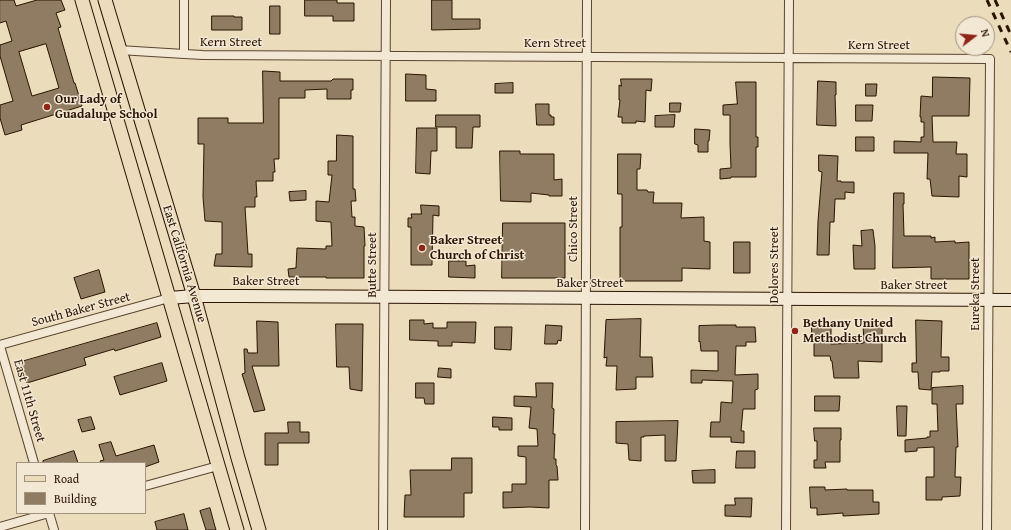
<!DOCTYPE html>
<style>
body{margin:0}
#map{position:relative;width:1011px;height:530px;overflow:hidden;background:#ebdcbc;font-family:"Gentium Book Plus",serif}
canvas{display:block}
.legend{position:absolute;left:16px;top:462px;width:130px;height:52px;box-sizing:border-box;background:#f2e8d3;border:1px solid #a2937f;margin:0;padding:5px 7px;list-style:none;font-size:12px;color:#2b1401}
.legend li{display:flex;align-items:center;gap:8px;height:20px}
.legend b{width:20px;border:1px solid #a2937f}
.north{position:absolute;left:955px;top:16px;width:40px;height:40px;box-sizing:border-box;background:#f2e8d3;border:1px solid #a2937f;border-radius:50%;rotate:74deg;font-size:11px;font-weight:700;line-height:16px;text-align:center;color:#2b1401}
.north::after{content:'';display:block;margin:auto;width:14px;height:18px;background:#8f2418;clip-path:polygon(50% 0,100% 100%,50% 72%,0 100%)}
</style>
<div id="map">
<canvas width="1011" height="530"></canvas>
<ul class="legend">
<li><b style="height:5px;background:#ebdcbc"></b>Road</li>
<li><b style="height:11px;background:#8f7c62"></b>Building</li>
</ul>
<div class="north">N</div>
</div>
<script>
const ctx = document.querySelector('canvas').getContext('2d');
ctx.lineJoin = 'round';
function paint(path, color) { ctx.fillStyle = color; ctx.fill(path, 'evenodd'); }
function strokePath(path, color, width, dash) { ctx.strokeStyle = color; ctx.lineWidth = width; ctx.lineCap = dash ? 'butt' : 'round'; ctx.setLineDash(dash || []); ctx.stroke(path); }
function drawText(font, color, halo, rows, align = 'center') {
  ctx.font = font + ' "Gentium Book Plus",serif'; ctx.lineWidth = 3; ctx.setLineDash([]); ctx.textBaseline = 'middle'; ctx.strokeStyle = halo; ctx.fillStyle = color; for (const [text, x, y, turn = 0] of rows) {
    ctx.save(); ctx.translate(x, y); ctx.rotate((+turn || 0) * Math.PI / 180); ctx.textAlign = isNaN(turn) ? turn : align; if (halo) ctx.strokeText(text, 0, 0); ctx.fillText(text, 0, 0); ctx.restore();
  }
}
const building = new Path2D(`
 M0 0H14L16 6 37 0H61L65 10 56 13 61 27 58 28 74 83H75L82 106 21 125 22 130 5 135 0 118V105L13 101 0 56V45L12 41 6 21 0 23ZM46 44 59 88 32 96 19 52Z
 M305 0H337V3H354V21H333V16H305Z
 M432 0H452V19H480V29L432 30Z
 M270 6H280V34H270Z
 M212 16H234V17H242V30H212Z
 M263 71 280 72V81H331L333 79H353V90H351V99H327V89L305 90V98H279V159H274L275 172H273V181H256L257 197H255V207H245L248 254H252V267L214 266 216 254H222V222L205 221 203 197 204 144H198V118H228V123H263Z
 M406 74 426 75V89L436 90V101H406Z
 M933 77 970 78 969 116H932L933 142H957L956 154H967V177L959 176V197L932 196 930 179H927L928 153H894V141L921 142V137H924V122H921V117H920L921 96 932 97Z
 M621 79H652L651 91 646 90 645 122 636 121V123H622V117H618L620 100H619V85L621 86Z
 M818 81 836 82V95H835L836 126 817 125Z
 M736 82H756V137H758V147H756V177H731V178L720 179V169L731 168 730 144V115H723V105L737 104Z
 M513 83V93H495V84Z
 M866 84H877L876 96H866Z
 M670 103H681L680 112H670Z
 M536 104H549V115H551V117H554V125H537Z
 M856 105H873L872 121H856Z
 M436 115H480V127H473L472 148H456V127H436Z
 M675 115 674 127H655V116Z
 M417 128H437V151H431L430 174 416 173Z
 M695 129 710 130 709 141H708V152H698V145L695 144Z
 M337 135 353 136V189H355L356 201H351L352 217H355V226L364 227 365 246H364V278H326V277H289L288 269 296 268 297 248 326 249V246H332L331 222 316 221V201L329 202 332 175H328V161H336Z
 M856 137H874V151H856Z
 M500 151H520V154H554V180L562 179V196H549V195L531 193V202L501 201Z
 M618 154H641L640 169H637V190H647L648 192H654L653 203H682L681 218 704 217V241L710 242V269L682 268V281H620V227H622V194H618Z
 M819 155 838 156 837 181H841V182H854V193L845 192V199H835L834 222H830L829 255H817L818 221 822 172 819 171Z
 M306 191V200L290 201 289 192Z
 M894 193H904V204H903L904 236H931V238L935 237V242L955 241V243L969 242V279H931V267L893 268Z
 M421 205 439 206V216L433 215 432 265H411V227H408V218H412L411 214H421Z
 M503 223H565V278H502Z
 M873 230 875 246V269H854L853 245 862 246 861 231Z
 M734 242H750V273H734Z
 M449 261H466V266L475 265V278L449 277Z
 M99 270 105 292 81 299 74 278Z
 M641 319 640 357H652L653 377H636V389L616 390 617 366H606L607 357 604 358 606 320Z
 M410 320H424V324L433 323V328H447V322H476L475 343 452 342V346H438V341L410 340Z
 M916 320 942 321 941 357H949V371H940V372H932L931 390 919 389 918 372H912V363H916Z
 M257 321 278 322 279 366H252L265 410 254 412 242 374 245 373 244 349H247L248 353H257Z
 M157 323 161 337 115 351 114 349 84 358 86 365 27 383 21 362Z
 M336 324H363L362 391 350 389 349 367H337Z
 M546 325 562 326 561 341 558 340 557 344H545Z
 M718 325H736V327H755L756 342H746V346H736L735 375 758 374V389L755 390V409H743L741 431H744V443L731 442V437H710L711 422H720L721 402 732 403 733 381 702 380V383H691V370L718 371V351H701L700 341 699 342V326Z
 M812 325H831V344L864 343 863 325H882V362L858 361 859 378H834L832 361H831L830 356H814V338H812Z
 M495 327H512L511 350 495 349Z
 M162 363 167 381 120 395 114 377Z
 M439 368 451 369V378L438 377Z
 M416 383H434V404H425L424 398H416Z
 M536 383H553L552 408 554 409 553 434H555L554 459H556V465L557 466 558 480H549V508L530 507 503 508V492H512V484H526V457L518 456V446H538L537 429 529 428 531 407 514 406V396L536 397Z
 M963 386V404H956L958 447H956L955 477H961L960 496 942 497V500H926V477H934V447L917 448V451L905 452V440L927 438V437H930V431H938L937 404H932V388Z
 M815 396H840L839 411H815Z
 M897 406H907L906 436H898Z
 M91 417 95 429 82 432 78 420Z
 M493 417 512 418V430H499V427H493Z
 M678 421 676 461H665V435L644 436V437H641V461L629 460 628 444 616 443V422Z
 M288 422H300V432H309V443H278V465H265V433H288Z
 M814 428H841V440H840V462H825L826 468H814V460H817V441H815Z
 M111 442 116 456 154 445 159 462 145 467V463H101L100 461 104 460 99 445Z
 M74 451 78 463H43V461Z
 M737 451H755V468H736Z
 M452 458H472V493H464V517H404L405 495H411L410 470H451Z
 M715 470V483H693L692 471Z
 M810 487H825V490L847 489V490H873V502H879V514L843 516V513L817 515V508H811Z
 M735 498H752L751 517 725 516V505H735Z
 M210 508 214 523 216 530H206L200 511Z
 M184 514 188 530H157L155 522Z`);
paint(building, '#8f7c62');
strokePath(building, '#2b1401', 1);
const street = new Path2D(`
 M119 50 184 54 203 55 990 59 987 530
 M184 54V0
 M0 345 169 298
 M0 346 34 463
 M145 486 218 466
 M49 513 54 530
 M0 527 49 513
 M383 530 386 0
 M585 530 587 0
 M786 530 789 0`);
const secondary = new Path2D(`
 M169 298 194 296H242L1011 300`);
const primary = new Path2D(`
 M82 0 237 530
 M105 0 194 296 238 458 259 530`);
strokePath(street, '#5b4630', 10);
strokePath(secondary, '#2b1401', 14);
strokePath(primary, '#2b1401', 15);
strokePath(street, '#f2e8d3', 8);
strokePath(secondary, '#f2e8d3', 12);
strokePath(primary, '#ebdcbc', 13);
strokePath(new Path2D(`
 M987 0 1011 52
 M995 0 1011 35`), '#2b1401', 3, [7, 7]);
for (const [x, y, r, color] of [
 [47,107,4,"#8f2418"],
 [422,248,4,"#8f2418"],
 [795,331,4,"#8f2418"]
]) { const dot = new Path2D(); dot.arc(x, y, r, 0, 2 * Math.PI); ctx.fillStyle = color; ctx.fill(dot); strokePath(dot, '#f2e8d3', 1.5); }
drawText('13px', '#2b1401', '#f2e8d3', [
 ["Kern Street",231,43],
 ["Kern Street",555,44],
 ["Kern Street",879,46],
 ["Chico Street",574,229,-90],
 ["East California Avenue",184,264,73],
 ["Butte Street",373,265,-90],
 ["Dolores Street",775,265,-90],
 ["Baker Street",266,282],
 ["Baker Street",590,284],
 ["Baker Street",914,286],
 ["Eureka Street",976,294,-90],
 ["South Baker Street",81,310,-15],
 ["East 11th Street",29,401,74]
]);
drawText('bold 13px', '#2b1401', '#f2e8d3', [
 ["Our Lady of",55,100],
 ["Guadalupe School",55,115],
 ["Baker Street",430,241],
 ["Church of Christ",430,256],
 ["Bethany United",803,324],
 ["Methodist Church",803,339]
], 'left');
</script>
